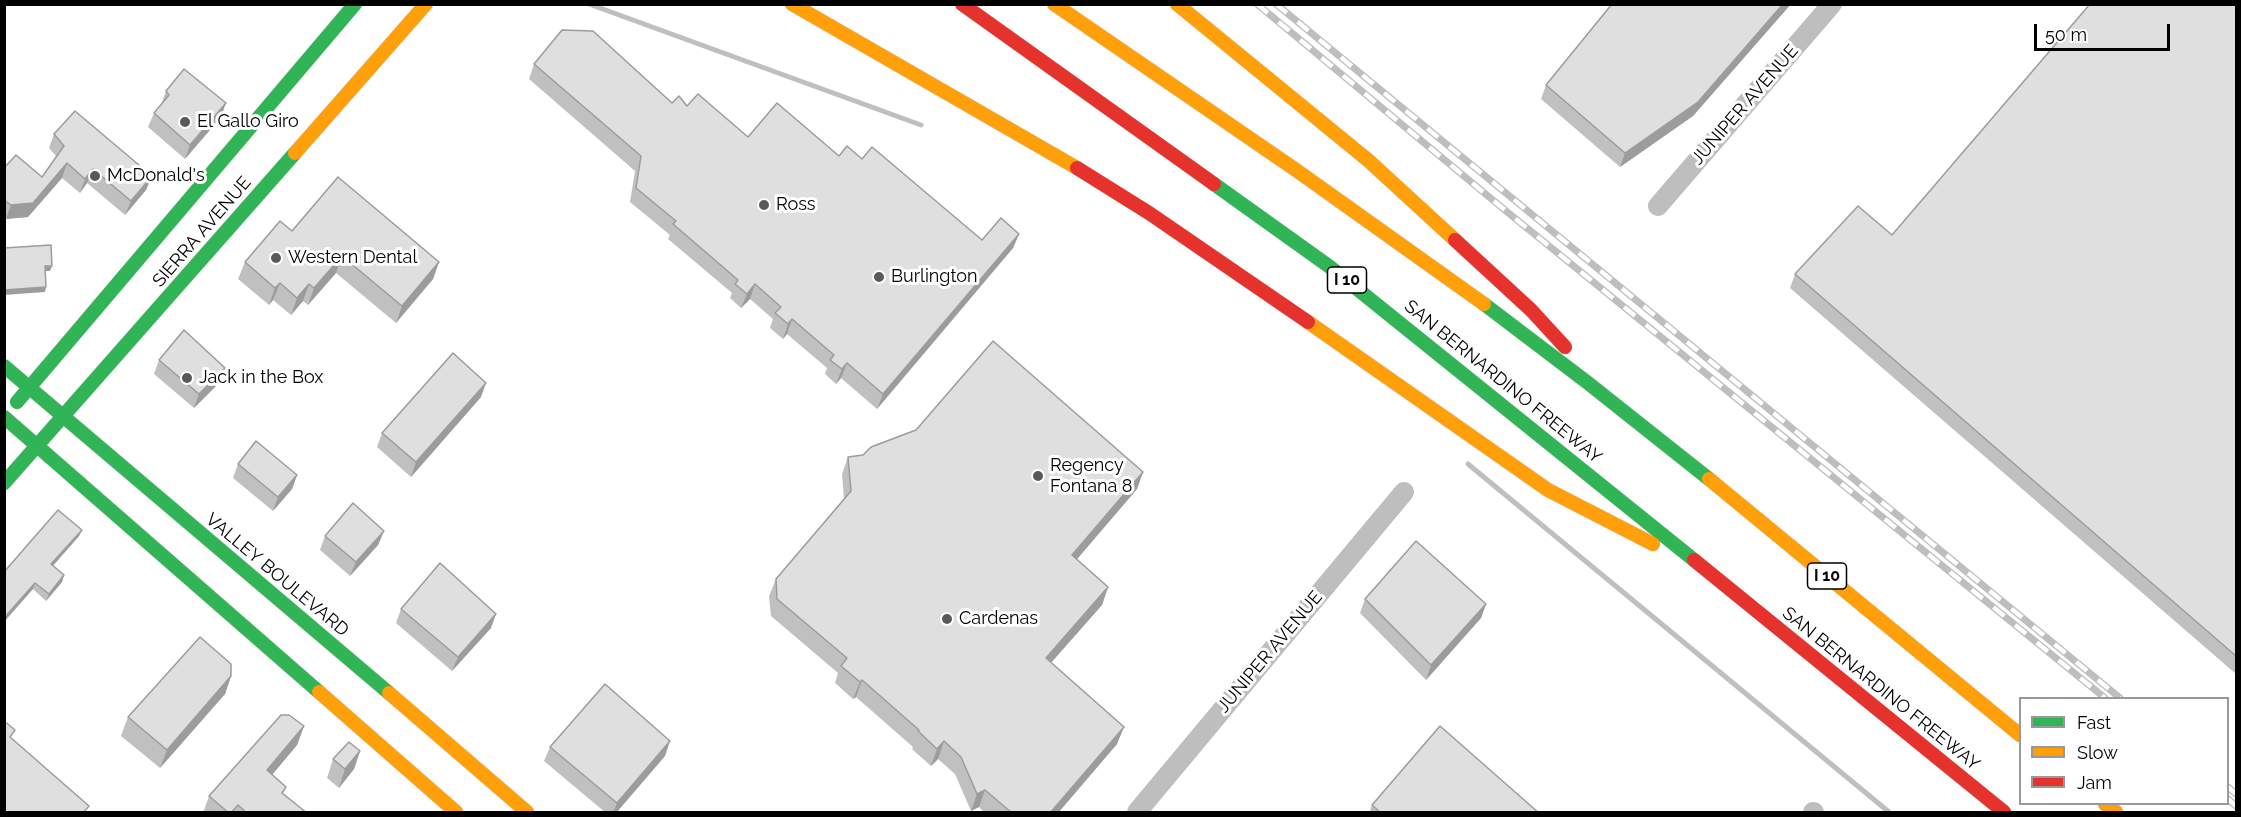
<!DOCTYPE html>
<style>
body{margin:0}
#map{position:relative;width:2241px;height:817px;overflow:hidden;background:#fff;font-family:Raleway,sans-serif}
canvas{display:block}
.frame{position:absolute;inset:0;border:6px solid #000;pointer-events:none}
.legend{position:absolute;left:2019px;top:697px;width:210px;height:108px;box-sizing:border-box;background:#fff;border:2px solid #999;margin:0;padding:8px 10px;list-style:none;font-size:18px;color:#000}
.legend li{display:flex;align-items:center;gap:12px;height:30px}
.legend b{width:30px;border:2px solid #999}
.scale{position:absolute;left:2034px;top:24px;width:136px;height:27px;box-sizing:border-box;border:3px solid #000;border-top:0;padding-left:8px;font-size:18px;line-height:21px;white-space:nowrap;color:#000;-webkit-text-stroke:4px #fff;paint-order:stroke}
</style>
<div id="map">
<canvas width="2241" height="817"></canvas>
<div class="frame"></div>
<ul class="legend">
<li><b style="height:8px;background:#30b455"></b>Fast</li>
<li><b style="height:8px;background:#ff9f0a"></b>Slow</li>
<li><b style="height:8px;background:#e5322d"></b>Jam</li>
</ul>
<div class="scale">50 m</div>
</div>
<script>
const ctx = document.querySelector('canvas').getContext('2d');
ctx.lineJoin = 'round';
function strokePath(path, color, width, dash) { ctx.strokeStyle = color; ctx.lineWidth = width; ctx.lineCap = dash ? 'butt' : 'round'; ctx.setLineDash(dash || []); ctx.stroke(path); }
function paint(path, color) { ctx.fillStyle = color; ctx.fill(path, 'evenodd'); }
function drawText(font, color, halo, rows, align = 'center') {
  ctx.font = font + ' Raleway,sans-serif'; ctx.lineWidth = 6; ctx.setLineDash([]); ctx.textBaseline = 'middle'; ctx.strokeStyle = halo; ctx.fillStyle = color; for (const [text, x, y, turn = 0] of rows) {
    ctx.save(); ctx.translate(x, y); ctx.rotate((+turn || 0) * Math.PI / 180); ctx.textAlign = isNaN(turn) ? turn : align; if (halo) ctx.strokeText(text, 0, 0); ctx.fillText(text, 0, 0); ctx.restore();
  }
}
strokePath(new Path2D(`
 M589 4 921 125
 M1468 464 1889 812`), '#bfbfbf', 5);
const fast = new Path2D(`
 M1214 184 1330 267 1694 560
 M1484 304 1588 383 1709 479
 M4 366 389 693
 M17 402 355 4
 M4 417 319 692
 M4 483 295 153`);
const slow = new Path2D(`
 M792 4 1077 168
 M1054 4 1296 170 1484 304
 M1177 4 1369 161 1455 240
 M295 153 426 4
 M1308 322 1548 490 1653 544
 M1709 479 2020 735
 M319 692 456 812
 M389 693 527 812
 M2105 804 2116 812`);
const jam = new Path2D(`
 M962 4 1214 184
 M1077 168 1149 213 1308 322
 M1455 240 1531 310 1565 347
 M1694 560 2004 812`);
strokePath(fast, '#dbdbdb', 15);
strokePath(slow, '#dbdbdb', 15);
strokePath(jam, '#dbdbdb', 15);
strokePath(new Path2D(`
 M1658 206 1832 4
 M1137 812 1404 492
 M1813 812H1814`), '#bebebe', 20);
strokePath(fast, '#30b455', 14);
strokePath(slow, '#ff9f0a', 14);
strokePath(jam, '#e5322d', 14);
const rail = new Path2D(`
 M1257 4 1506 211 2105 698
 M1276 4 2120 698
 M2228 787 2236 794
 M2228 799 2236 806`);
strokePath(rail, '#bebebe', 7);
strokePath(rail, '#fff', 4.5, [14]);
paint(new Path2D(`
 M1612 4H1791L1693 116 1620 167 1541 99 1546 85Z
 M2236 4V674L1790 288 1795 274 1892 235Z
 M534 64 672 103 687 106 748 137 839 156 862 159 982 240 1019 234 1013 248 877 409 841 378 836 384 825 374 827 368 787 334 783 339 770 328 773 319 750 299 741 308 730 298 732 293 668 239 670 235 630 202 635 171 529 79Z
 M166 91 221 117 185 159 148 127 154 113 161 105Z
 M54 134 152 176 146 190 125 215 87 183 80 193 62 178 28 217 6 219 4 218V168L42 177 56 156 49 148Z
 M292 231 439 262 433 279 396 323 336 273 308 305 303 301 291 315 273 300 269 305 238 279 245 262Z
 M159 360 220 382 194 408 154 374Z
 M481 397 411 477 377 447 382 433Z
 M848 457 1143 472 1137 489 1077 559 1108 587 1102 605 1051 663 1117 744 1058 813H985L979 807 971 811 955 774 938 759 931 766 912 749 913 747 856 697 853 699 835 683 838 673 771 616 769 596 776 579 844 499 842 474Z
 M238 464 297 475 292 489 273 511 233 478Z
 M82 530 79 536 53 566 64 575 62 582 46 601 33 589 4 572Z
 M384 531 378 545 350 576 320 550 325 536Z
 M1365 599 1486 604 1481 618 1426 680 1360 613Z
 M401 609 491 628 452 671 396 623Z
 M231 676 225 694 160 768 121 736 128 717Z
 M304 726 297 745 272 775 286 787 283 793 307 813H203L209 796Z
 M550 747 665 756 616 813H606L544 761Z
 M360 751 354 769 339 788 327 778 333 759Z
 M1372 805 1539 813H1369Z`), '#c0c0c0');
paint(new Path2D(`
 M1783 4H1791L1693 116 1620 167 1625 153Z
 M226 103 221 117 185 159 190 145Z
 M67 163 62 178 28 217 6 219 11 205Z
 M93 169 87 183 80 193 85 179Z
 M152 176 146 190 125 215 131 201Z
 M1019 234 1013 248 877 409 883 394Z
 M342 256 336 273 308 305 314 288Z
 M439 262 433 279 396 323 402 306Z
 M45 266H52L50 271H43Z
 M280 283 273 300 269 305 275 288Z
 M309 284 303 301 291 315 297 298Z
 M755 284 750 299 741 308 747 294Z
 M46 287 45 292 4 295V290Z
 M792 319 787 334 783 339 788 324Z
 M847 363 841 378 836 384 842 369Z
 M225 368 220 382 194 408 199 394Z
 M486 383 481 397 411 477 416 462Z
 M1143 472 1137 489 1066 572 1072 555Z
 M297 475 292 489 273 511 278 497Z
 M82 530 79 536 49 570 51 564Z
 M384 531 378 545 350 576 356 562Z
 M64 575 62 582 46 601 49 594Z
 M35 583 33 589 4 622V618Z
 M1108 587 1102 605 1040 675 1046 658Z
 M1486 604 1481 618 1426 680 1431 665Z
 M496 614 491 628 452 671 458 657Z
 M231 676 225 694 160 768 167 750Z
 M862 680 856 697 853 699 860 682Z
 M304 726 297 745 260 789 267 770Z
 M1124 727 1117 744 1058 813H1050Z
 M670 741 665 756 616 813H613L617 803Z
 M944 741 938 759 931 766 937 749Z
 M360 751 354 769 339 788 345 769Z
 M985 790 979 807 971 811 977 794Z`), '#9c9c9c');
const building = new Path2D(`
 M1612 4H1783L1698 102 1625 153 1546 85Z
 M2090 4H2236V656L1795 274 1858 206 1892 235Z
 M562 30 593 31 672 103 679 96 687 106 698 94 748 137 777 103 839 156 847 146 862 159 872 147 982 240 1001 218 1019 234 883 394 847 363 842 369 830 360 834 355 792 319 788 324 775 313 781 307 755 284 747 294 735 284 738 280 673 224 676 221 636 188 641 156 534 64Z
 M184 69 226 103 190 145 154 113 169 95 166 91Z
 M75 111 152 176 131 201 93 169 85 179 67 163 33 203 11 205 4 200V168L16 155 42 177 64 146 54 134Z
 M338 177 439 262 402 306 342 256 314 288 309 284 297 298 280 283 275 288 245 262 280 221 292 231Z
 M51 245 52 266H45L46 287 4 290V248Z
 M184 330 225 368 199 394 159 360Z
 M993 341 1143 472 1072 555 1108 587 1046 658 1124 727 1050 813H1012L985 790 977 794 961 757 944 741 937 749 918 731 919 730 862 680 860 682 841 666 847 658 777 599 776 579 851 491 848 457 863 455 871 447 916 430Z
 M453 353 486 383 416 462 382 433Z
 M256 441 297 475 278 497 238 464Z
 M353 503 384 531 356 562 325 536Z
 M58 510 82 530 51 564 64 575 49 594 35 583 4 618V572Z
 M1416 541 1486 604 1431 665 1365 599Z
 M440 563 496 614 458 657 401 609Z
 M200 637 231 664V676L167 750 128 717Z
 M605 684 670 741 617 803 550 747Z
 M281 715H289L304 726 267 770 286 787 282 793 307 813H247L238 805 231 813H229L209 796Z
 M4 721 15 730 10 737 89 806 83 813H4Z
 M1440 726 1539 813H1381L1372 805Z
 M349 742 360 751 345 769 333 759Z`);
paint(building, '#dfdfdf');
strokePath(building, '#9c9c9c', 1.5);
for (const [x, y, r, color] of [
 [185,122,6,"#595959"],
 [95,176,6,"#595959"],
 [764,205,6,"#595959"],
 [276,258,6,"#595959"],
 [879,277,6,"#595959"],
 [187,378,6,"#595959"],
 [1038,476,6,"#595959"],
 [947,619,6,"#595959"]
]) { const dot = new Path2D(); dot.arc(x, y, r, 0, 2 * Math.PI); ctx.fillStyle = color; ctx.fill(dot); strokePath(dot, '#fff', 2); }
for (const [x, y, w] of [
 [1347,280,39],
 [1827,576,39]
]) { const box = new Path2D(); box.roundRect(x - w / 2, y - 13, w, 26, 4.5); ctx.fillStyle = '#fff'; ctx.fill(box); strokePath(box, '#000', 1.5); }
drawText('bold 16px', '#000', null, [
 ["I 10",1347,280],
 ["I 10",1827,576]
]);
drawText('18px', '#000', '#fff', [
 ["JUNIPER AVENUE",1745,105,-49],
 ["SIERRA AVENUE",202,232,-49],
 ["SAN BERNARDINO FREEWAY",1503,382,39],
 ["VALLEY BOULEVARD",277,575,40],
 ["JUNIPER AVENUE",1270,652,-50],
 ["SAN BERNARDINO FREEWAY",1881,689,39]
]);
drawText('18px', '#000', '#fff', [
 ["El Gallo Giro",197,122],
 ["McDonald's",107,176],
 ["Ross",776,205],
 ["Western Dental",288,258],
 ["Burlington",891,277],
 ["Jack in the Box",199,378],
 ["Regency",1050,466],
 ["Fontana 8",1050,487],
 ["Cardenas",959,619]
], 'left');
</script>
